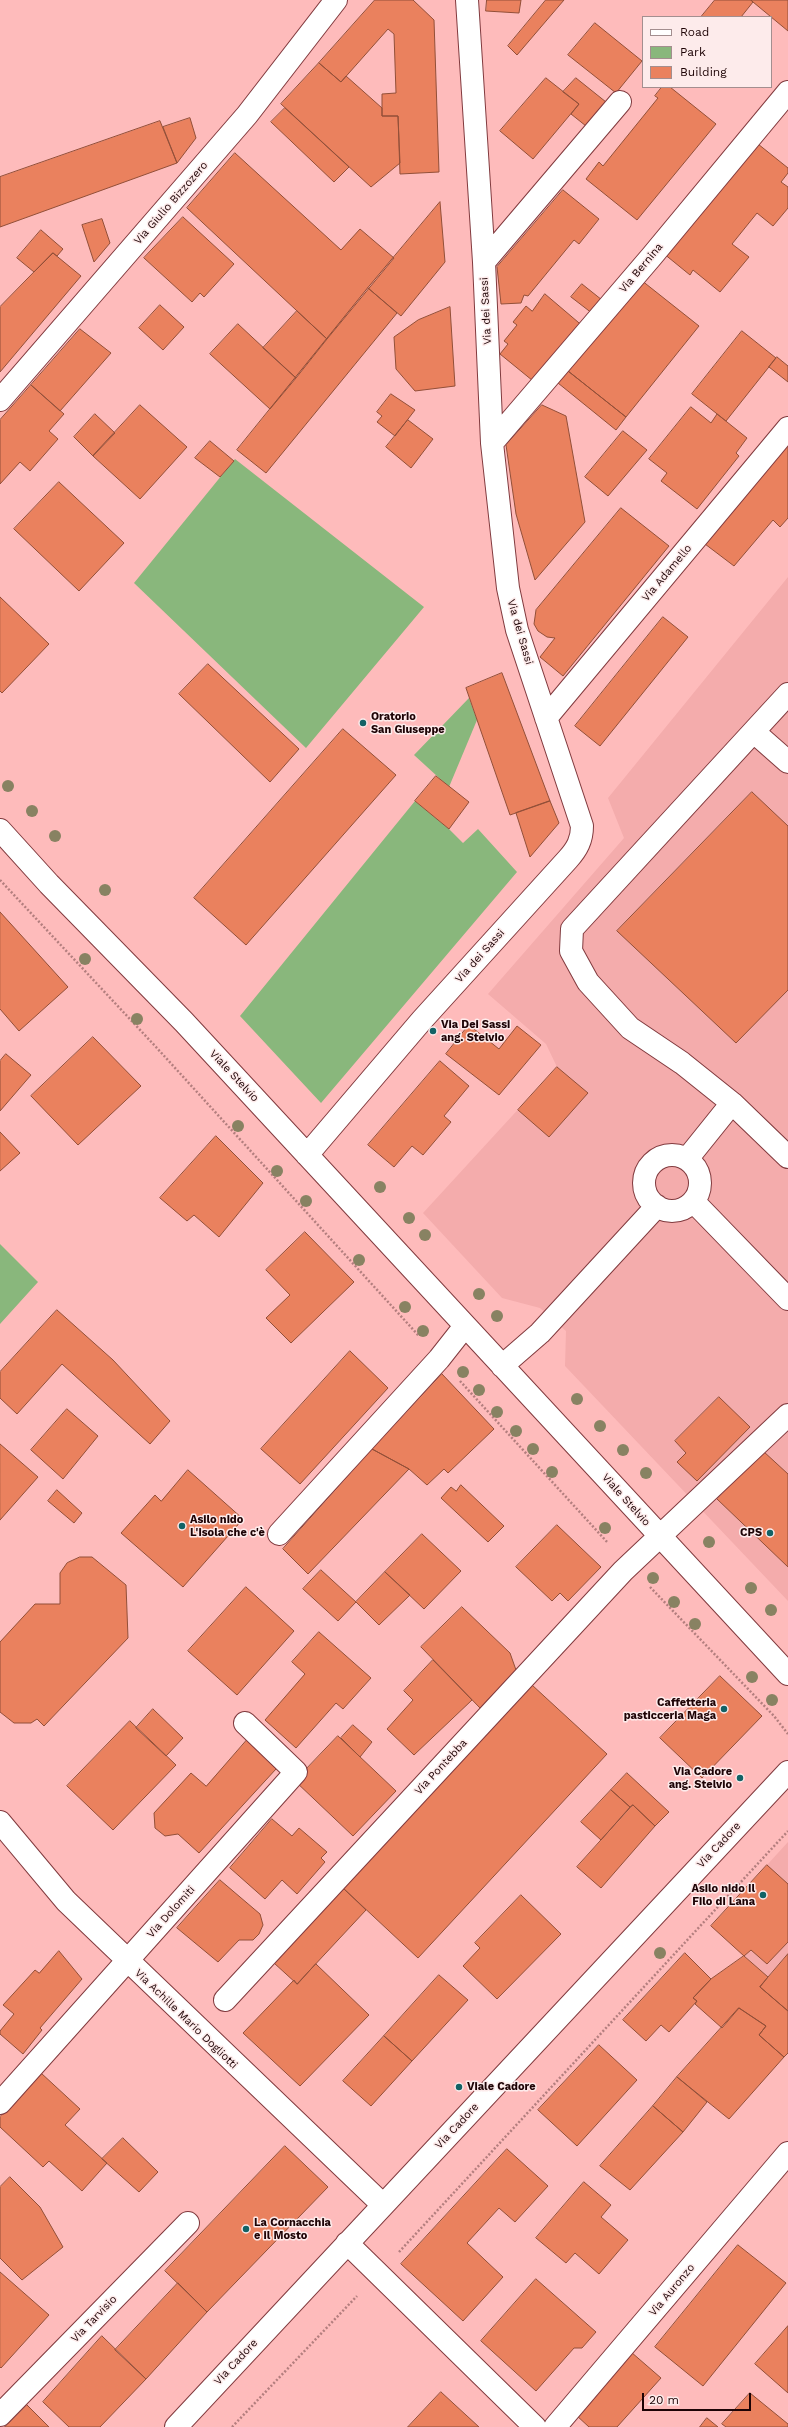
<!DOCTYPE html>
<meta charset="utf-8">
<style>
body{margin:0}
#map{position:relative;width:788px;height:2427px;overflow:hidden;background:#febbbb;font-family:"Work Sans",sans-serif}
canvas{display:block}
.legend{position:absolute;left:642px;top:16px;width:130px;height:72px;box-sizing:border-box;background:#fdebeb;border:1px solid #a38e8f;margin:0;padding:5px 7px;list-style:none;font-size:12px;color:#1d0305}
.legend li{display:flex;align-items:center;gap:8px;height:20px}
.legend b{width:20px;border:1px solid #a38e8f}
.scale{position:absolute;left:642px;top:2393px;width:109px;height:18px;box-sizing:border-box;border:2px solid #1d0305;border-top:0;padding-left:5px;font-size:12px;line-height:14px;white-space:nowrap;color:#1d0305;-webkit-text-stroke:3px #fdebeb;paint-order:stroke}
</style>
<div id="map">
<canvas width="788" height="2427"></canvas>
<ul class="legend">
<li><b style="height:5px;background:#fff"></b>Road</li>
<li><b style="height:11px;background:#89b77c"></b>Park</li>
<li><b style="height:11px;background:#ea815e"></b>Building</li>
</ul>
<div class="scale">20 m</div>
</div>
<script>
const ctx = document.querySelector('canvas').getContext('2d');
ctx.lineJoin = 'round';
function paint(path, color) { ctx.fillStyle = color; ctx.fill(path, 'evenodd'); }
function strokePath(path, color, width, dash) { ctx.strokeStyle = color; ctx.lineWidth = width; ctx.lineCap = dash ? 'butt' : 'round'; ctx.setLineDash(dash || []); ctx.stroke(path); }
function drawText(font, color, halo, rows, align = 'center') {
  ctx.font = font + ' "Work Sans",sans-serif'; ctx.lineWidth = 3; ctx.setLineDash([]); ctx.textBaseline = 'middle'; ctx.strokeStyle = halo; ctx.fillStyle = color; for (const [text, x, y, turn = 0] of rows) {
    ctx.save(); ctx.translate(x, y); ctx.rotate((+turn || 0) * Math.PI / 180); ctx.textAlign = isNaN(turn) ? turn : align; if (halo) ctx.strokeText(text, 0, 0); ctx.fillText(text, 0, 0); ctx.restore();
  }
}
paint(new Path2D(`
 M788 577V1601L565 1366 566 1331 540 1308 502 1298 423 1213 557 1067 546 1044 488 994 624 838 608 798Z
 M788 1842V1954L768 1977 711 1926Z`), '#f4acac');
paint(new Path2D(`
 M235 459 424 607 306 748 134 583Z
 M469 698 477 720 449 787 414 755Z
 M415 801 449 829 463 843 478 829 517 872 321 1103 240 1016Z
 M0 1244 38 1282 0 1324Z`), '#89b77c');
const building = new Path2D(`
 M375 0H413L434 20 439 172 400 174 398 116H382V94L396 93 394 34 388 29 341 82 319 63Z
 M487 0H521L519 13 486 11Z
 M546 0H564L517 55 508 46Z
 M715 0H751L753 2 741 17H701Z
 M751 0H788V31L753 2Z
 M595 23 642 61 616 93 568 55Z
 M319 63 341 82 346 76 382 108V116H398L400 163 371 187 281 104Z
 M546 78 579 104 533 159 500 131Z
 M576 78 606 102 586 126 571 114 579 104 563 92Z
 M662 87H670L716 124 637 220 586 179 599 162 603 166 658 98 655 96Z
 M285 108 349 167 334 182 271 122Z
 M190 118 196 138 177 163 163 127Z
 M160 121 177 163 0 227V177Z
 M753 140 788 168V173L781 182 788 187V208L773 226 757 213 732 244 749 257 720 292 693 270 690 275 663 253Z
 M235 153 341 250 360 229 394 258 327 339 187 208Z
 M563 190 599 219 579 244 574 240 528 296 524 295 521 303 501 304 497 267Z
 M440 202 445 262 401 316 368 288Z
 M183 217 234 264 204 297 200 293 192 302 144 258Z
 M102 219 110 243 94 262 82 225Z
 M41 230 63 249 57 256 53 253 34 272 17 258Z
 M53 253 81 276 0 372V307Z
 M641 280 699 326 626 417 568 371Z
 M582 284 607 304 597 317 571 297Z
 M368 288 397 313 266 473 237 450Z
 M545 294 585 328 538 385 500 354 508 344 504 341 517 325 513 322 526 306 532 311Z
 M160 305 184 327 163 350 139 328Z
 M450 307 455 386 415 391 396 369 394 337 418 320Z
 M297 311 327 339 296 378 263 348Z
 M238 324 296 378 270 409 210 354Z
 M80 329 111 353 60 411 31 385Z
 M742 331 776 358 726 421 692 394Z
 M777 357 788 366V382L769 367Z
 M568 371 626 417 616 430 558 383Z
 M31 385 64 414 49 431 58 439 30 471 20 462 0 484V420Z
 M391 394 415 410 395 436 377 422 382 416 377 412Z
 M140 405 187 447 140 499 93 456Z
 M542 405 566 416 585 522 535 580 516 514 506 445Z
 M691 407 711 423 717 414 747 438 736 453 739 456 697 509 661 481 667 473 649 459Z
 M95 414 115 433 93 456 74 437Z
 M408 420 433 439 411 468 386 447Z
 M623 431 647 450 608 496 585 477Z
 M788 440V518L780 527 773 520 734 566 705 544Z
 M210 441 234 461 220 477 195 458Z
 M59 482 124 543 79 591 14 529Z
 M621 508 669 546 563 676 540 657 555 638 547 637 538 631 534 624 536 610Z
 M0 597 49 644 2 693 0 691Z
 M663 617 688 637 600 746 575 726Z
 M208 664 299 749 270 782 179 694Z
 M502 673 550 801 510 815 466 688Z
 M343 729 396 775 246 945 194 898Z
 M436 776 469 802 449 829 415 801Z
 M752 792 788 826V990L736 1043 617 931Z
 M550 801 559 823 530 857 516 813Z
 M0 912 68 987 19 1031 0 1009Z
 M469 1025 499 1049 517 1026 541 1045 499 1095 446 1054Z
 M93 1037 141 1086 78 1145 31 1096Z
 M6 1054 31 1075 0 1111V1061Z
 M440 1061 469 1086 444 1116 451 1122 423 1155 412 1146 394 1167 368 1145Z
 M557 1067 588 1093 549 1137 518 1110Z
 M0 1132 20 1153 0 1171Z
 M216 1136 263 1183 219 1237 194 1215 187 1221 160 1198Z
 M305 1232 354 1282 291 1343 266 1318 290 1295 266 1270Z
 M57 1310 113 1360 170 1421 150 1444 62 1364 17 1414 0 1398V1372Z
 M350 1351 388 1388 300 1484 261 1449Z
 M442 1374 494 1429 448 1473 444 1469 427 1485 409 1469 372 1449Z
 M719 1397 750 1427 697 1481 677 1462 686 1453 675 1441Z
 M67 1409 98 1436 63 1479 31 1450Z
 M0 1444 38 1477 0 1520Z
 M372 1449 409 1469 308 1574 283 1549Z
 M763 1451 788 1474V1567L717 1499Z
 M188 1470 243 1519 183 1587 121 1533 155 1495 161 1501Z
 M461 1485 504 1526 488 1542 441 1498 451 1487 456 1491Z
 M57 1490 82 1513 74 1523 48 1501Z
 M557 1525 601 1567 568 1601 560 1593 552 1601 516 1567Z
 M422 1534 461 1571 424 1609 385 1572Z
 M80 1557H92L126 1585 128 1638 44 1726 37 1719 31 1723H14L0 1712V1642L35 1604H60V1573L67 1563Z
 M321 1570 356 1602 338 1621 303 1589Z
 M385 1572 410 1595 379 1625 356 1602Z
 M246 1587 294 1631 237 1695 188 1651Z
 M462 1607 510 1653 516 1670 480 1708 421 1647Z
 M319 1632 371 1678 343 1709 336 1703 296 1748 265 1720 305 1674 292 1662Z
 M433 1660 472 1700 414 1755 387 1729 413 1700 404 1691Z
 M720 1676 762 1716 702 1778 660 1738Z
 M532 1685 607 1754 418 1958 343 1888Z
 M153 1709 183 1738 166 1756 136 1728Z
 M130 1721 176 1765 113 1830 67 1786Z
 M353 1725 372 1742 360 1757 341 1738Z
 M338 1736 396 1791 353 1836 295 1781Z
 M247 1740 276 1769 199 1853 178 1834 165 1836 155 1828 154 1813 191 1773 206 1786Z
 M627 1773 669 1812 655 1826 633 1805 630 1807 611 1790Z
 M611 1790 630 1807 601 1840 581 1822Z
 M633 1805 655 1826 601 1888 577 1867Z
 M272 1819 292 1836 299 1828 327 1852 321 1858 325 1862 297 1894 282 1880 265 1899 230 1868Z
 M767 1865 788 1884V1942L767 1964 751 1950 744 1956 711 1926Z
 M220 1880 260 1914 263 1925 259 1934 253 1940H239L218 1962 177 1928Z
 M343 1888 366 1910 297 1984 274 1963Z
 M521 1895 561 1934 497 1999 463 1966 480 1948 475 1943Z
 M59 1951 82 1979 40 2028 42 2030 23 2054 0 2034V2031L14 2014 3 2005 35 1970 39 1973Z
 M685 1953 711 1979 693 1998 697 2001 669 2032 661 2025 646 2041 623 2020Z
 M788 1954V2011L760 1987Z
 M744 1956 768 1977 760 1987 788 2011V2053L784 2057 759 2035 766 2026 739 2008 722 2028 695 2004 697 2001 693 1998 711 1979Z
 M316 1964 369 2015 300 2086 243 2033 294 1980 297 1984Z
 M439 1975 468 2000 412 2061 384 2036Z
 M739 2008 766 2026 759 2035 784 2057 729 2119 677 2077Z
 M384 2036 412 2061 371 2106 343 2081Z
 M599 2045 637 2080 577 2146 538 2110Z
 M41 2073 80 2109 65 2125 107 2163 82 2191 49 2161 43 2167 0 2127V2117Z
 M677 2077 707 2102 683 2132 653 2106Z
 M653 2106 683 2132 630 2190 600 2166Z
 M123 2138 158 2172 139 2192 102 2159Z
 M285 2146 328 2187 207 2312 165 2271Z
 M507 2149 548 2186 515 2222 499 2208 467 2243 503 2277 463 2321 401 2264Z
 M10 2177 40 2207 63 2247 22 2280 0 2258V2187Z
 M584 2182 611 2205 601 2217 628 2240 599 2274 575 2253 566 2263 536 2238Z
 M738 2245 786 2283 703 2386 655 2347Z
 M0 2272 49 2315 1 2368 0 2367Z
 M536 2279 596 2332 582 2348H574L536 2391 481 2341Z
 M178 2283 207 2312 146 2379 115 2350Z
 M788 2326V2393L755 2364Z
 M102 2336 146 2379 100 2427H69L43 2402Z
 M631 2352 661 2378 617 2427H589L576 2415Z
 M441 2392 479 2427H408Z
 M750 2393 788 2424V2427H726L722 2424Z
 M27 2405 49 2427H5Z
 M707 2418 718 2427H700Z`);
paint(building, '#ea815e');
strokePath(building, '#924f38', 1);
const minor = new Path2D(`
 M484 262 620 102
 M0 400 247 115 336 0
 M492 443 652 256 788 92
 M788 694 572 929 571 951 588 982 630 1028 682 1063 732 1103 788 1157
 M546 718 788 428
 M754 732 788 762
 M0 830 49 884 184 1022 788 1674
 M644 1183a28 28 0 1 1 56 0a28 28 0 1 1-56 0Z
 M307 1155 422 1020 568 859C577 849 582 840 582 826L517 630 508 588 492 443 484 262 467 0
 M687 1159 732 1103
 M694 1202 788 1299
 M502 1366 540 1333 657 1206
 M279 1534 439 1359 465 1326
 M0 1822 66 1901 383 2205
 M225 2000 623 1571 788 1415
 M0 2103 296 1772 245 1723
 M347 2243 535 2427
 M0 2415 188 2223
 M176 2427 788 1772
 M555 2427 788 2153`);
strokePath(minor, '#813a3e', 24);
strokePath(new Path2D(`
 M0 880 156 1047 419 1336
 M460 1381 608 1543
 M650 1587 774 1716 788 1734
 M399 2252 788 1831
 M232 2427 357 2296`), '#b37e7e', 2.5, [2, 2]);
strokePath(minor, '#fff', 22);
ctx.fillStyle = '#888262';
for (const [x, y] of [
 [8,786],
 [32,811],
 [55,836],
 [105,890],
 [85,959],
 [137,1019],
 [238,1126],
 [277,1171],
 [380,1187],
 [306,1201],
 [409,1218],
 [425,1235],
 [359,1260],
 [479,1294],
 [405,1307],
 [497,1316],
 [423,1331],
 [463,1372],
 [479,1390],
 [577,1399],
 [497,1412],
 [600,1426],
 [516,1431],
 [533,1449],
 [623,1450],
 [552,1472],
 [646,1473],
 [605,1528],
 [709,1542],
 [653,1578],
 [751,1588],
 [674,1602],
 [771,1610],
 [695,1624],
 [752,1677],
 [772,1700],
 [660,1953]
]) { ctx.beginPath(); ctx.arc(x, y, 6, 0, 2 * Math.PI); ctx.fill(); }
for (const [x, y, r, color] of [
 [363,723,4,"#126265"],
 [433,1031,4,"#126265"],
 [182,1526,4,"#126265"],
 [770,1533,4,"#126265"],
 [724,1709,4,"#126265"],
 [740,1778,4,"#126265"],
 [763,1895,4,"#126265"],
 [459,2087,4,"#126265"],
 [246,2229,4,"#126265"]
]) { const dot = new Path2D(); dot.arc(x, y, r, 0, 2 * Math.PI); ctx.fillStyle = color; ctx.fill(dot); strokePath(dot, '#fdebeb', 1.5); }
drawText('11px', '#1d0305', '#fdebeb', [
 ["Via Giulio Bizzozero",171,203,-49],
 ["Via Bernina",641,268,-50],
 ["Via dei Sassi",486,311,-93],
 ["Via Adamello",667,573,-50],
 ["Via dei Sassi",520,632,74],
 ["Via dei Sassi",480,956,-48],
 ["Viale Stelvio",234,1076,47],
 ["Viale Stelvio",626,1500,48],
 ["Via Pontebba",441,1767,-47],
 ["Via Cadore",719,1845,-47],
 ["Via Dolomiti",171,1912,-48],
 ["Via Achille Mario Dogliotti",186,2019,44],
 ["Via Cadore",457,2126,-47],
 ["Via Auronzo",672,2290,-50],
 ["Via Tarvisio",94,2319,-46],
 ["Via Cadore",236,2362,-47]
]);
drawText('bold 11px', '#1d0305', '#fdebeb', [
 ["Oratorio",371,717],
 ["San Giuseppe",371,730],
 ["Via Dei Sassi",441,1025],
 ["ang. Stelvio",441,1038],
 ["Asilo nido",190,1520],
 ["L'isola che c'è",190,1533],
 ["CPS",762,1533,"right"],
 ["Caffetteria",716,1703,"right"],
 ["pasticceria Maga",716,1716,"right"],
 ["Via Cadore",732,1772,"right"],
 ["ang. Stelvio",732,1785,"right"],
 ["Asilo nido Il",755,1889,"right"],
 ["Filo di Lana",755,1902,"right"],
 ["Viale Cadore",467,2087],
 ["La Cornacchia",254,2223],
 ["e il Mosto",254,2236]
], 'left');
</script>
